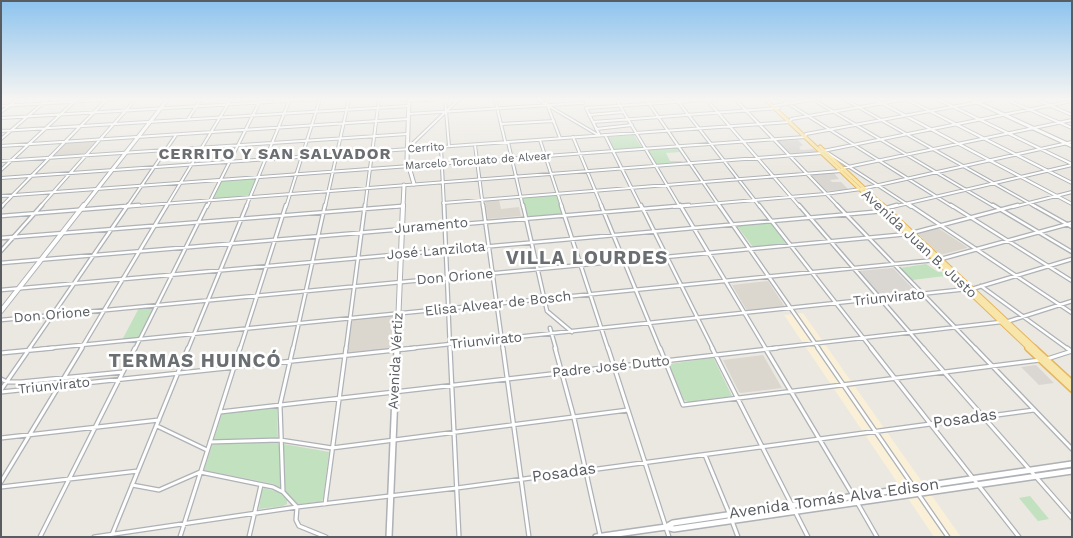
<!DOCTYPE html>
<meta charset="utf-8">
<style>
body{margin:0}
#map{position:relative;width:1073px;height:538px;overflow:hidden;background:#ebe8e1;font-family:"Work Sans",sans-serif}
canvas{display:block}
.frame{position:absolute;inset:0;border:2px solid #595d61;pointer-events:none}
</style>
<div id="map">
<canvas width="1073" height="538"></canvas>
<div class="frame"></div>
</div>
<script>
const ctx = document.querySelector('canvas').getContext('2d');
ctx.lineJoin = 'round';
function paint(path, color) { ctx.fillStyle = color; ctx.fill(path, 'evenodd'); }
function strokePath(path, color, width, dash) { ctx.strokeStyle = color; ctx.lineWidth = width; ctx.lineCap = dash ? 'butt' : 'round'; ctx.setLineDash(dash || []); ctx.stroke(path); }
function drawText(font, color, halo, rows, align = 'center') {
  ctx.font = font + ' "Work Sans",sans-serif'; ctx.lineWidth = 5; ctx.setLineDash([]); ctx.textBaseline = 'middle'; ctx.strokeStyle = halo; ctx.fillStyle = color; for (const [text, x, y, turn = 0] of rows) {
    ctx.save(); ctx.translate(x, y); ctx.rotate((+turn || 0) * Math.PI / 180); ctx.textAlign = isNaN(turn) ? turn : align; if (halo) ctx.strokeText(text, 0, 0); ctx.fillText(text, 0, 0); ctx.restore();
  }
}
paint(new Path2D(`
 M803 313 961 537H934L784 315Z`), '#faefd7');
paint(new Path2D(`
 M798 140 803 145 799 147 801 150 814 149 817 152 791 154 777 141Z
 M834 173 839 179 830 180 832 182H841L849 190 826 191 811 175Z
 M893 268 917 293 880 297 858 271Z
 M1036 365 1054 383 1039 385 1021 367Z`), '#dad7d3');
paint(new Path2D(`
 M100 140 87 154 54 156 67 142Z
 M499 200 501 209 519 207 521 216 488 219 485 201Z
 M938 228 967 247V248L940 255 917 233Z
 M768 281 785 307 747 311 732 285Z
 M398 315 397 350 345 356 350 319Z
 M763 355 782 388 741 393 739 392 723 360Z`), '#dbd7cf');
paint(new Path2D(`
 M634 135 642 148 614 150 607 137Z
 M678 147 681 152 666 153 670 161H681L683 163 657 165 647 149Z
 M259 177 250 197 210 200 220 179Z
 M559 194 565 215 526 218 521 197Z
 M770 222 787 244 753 247 737 226Z
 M926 264 938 272H943L945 276 912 280 900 268Z
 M157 305 139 340 121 342 139 308Z
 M711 358 714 359 732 396 689 402 684 400 669 364Z
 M277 407 278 443 329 452 323 499 320 502 298 504 285 491 274 484 204 470 222 414Z
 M264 488 278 492 287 500V504L283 506 259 509 262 490Z
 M1030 496 1049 519 1038 521 1019 498Z`), '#c1e1bf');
const streetFar2 = new Path2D(`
 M445 99 449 146
 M495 99 505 141
 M537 99 598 135
 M545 99 560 138
 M616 99 680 207
 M646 99 720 207
 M676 99 760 207
 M706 99 800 207
 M735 99 839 207
 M781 99 953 207
 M812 99 995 207
 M844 99 1036 207
 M874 99 1072 204
 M906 99 1072 183
 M937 99 1072 164
 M1005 99 1072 128
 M1035 99 1072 115
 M409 101 435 99
 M1 106 117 99
 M773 106 818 99
 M586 108 720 99
 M586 108 599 134
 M1 112 18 99
 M408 114 583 103
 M589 115 624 112
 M1 118 319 99
 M188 119 201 99
 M593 122 779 108
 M501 124 554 121
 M596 129 632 125
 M1 131 408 106
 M605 135 641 207
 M573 137 602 207
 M1 139 48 99
 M540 140 562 207
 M508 142 523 207
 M475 145 483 207
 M1 146 408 119
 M441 147 444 207
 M408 148 459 99
 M823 151 1072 101
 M828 153 911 207
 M1 161 407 134
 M1 170 77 99
 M1 178 790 122 791 119 907 99
 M1 196 805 137 806 134 995 99
 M443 203 841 171 843 168 1072 120
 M1 207 107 99
 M40 207 136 99
 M123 207 822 153
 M127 207 176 135
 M166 207 231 99
 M207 207 261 99
 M246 207 290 99
 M286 207 320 99
 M325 207 349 99
 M365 207 379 99
 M394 207 402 206
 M674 207 825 194 861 189 1072 142
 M892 207 1072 165
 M1013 207 1072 192`);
const streetFar1 = new Path2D(`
 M444 205 450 349
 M483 205 503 349
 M523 205 547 311 572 332
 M561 205 608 349
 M601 205 660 349
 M641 205 713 349
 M680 205 766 349
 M719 205 819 349
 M759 205 872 349
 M799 205 924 349
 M837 205 976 349
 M910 205 1072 313
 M951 205 1072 281
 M993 205 1072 252
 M1033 205 1072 227
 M1 207 3 205
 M1 216 139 205
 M1 238 402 206
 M1 251 42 205
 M941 259 1072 223
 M1 263 689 205
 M981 286 1068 349
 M972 289 1072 259
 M1 290 884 211 886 208 897 205
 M1 320 908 234 1018 205
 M1006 322 1072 301
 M550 328 556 349
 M29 349 128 205
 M41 349 935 260
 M81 349 167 205
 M135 349 207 205
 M188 349 247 205
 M240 349 286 205
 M293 349 325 205
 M346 349 365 205
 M404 349 967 289
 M766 349 1001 322`);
const street = new Path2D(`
 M450 348 459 537
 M503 348 529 537
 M555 348 574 418 600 535
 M608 348 669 537
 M660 348 683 405 1040 360
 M712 348 808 537
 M765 348 854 497
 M818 348 913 486
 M871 348 1019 537
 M923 348 1072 518
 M975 348 1072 449
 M1067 348 1071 351
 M1 353 53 348
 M1047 359 1072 351
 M1 379 7 382H21L123 372
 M1 390 30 348
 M1 392 415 348
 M220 412 777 348
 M157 426 207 450
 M1 438 159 420
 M210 442 280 440 332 448 628 410
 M705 455 729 513
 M1 482 82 348
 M132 485 159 490 200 472 273 487 283 492 297 507 296 520 299 526 326 537
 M1 487 138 471
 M283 492 280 405 293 348
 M919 495 948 537
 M325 504 346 348
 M858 504 877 537
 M732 521 738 537
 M40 537 135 348
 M94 537 297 507 457 488 1034 410
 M111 537 188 348
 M180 537 240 348
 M249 537 261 485`);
const secondaryFar2 = new Path2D(`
 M409 99 407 160 414 184
 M970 99 1072 146
 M83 207 168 99
 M403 207 404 185`);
const secondaryFar1 = new Path2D(`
 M1 311 84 205
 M397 349 403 205`);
const secondary = new Path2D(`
 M666 527 674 529 1072 471
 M389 537 397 348
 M596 537 666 527 673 523 1072 464`);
const primaryFar2 = new Path2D(`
 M765 99 879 207
 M820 147 884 207`);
const primaryFar1 = new Path2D(`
 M878 205 1030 349
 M882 205 1036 349`);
const primary = new Path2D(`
 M1028 348 1072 389
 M1034 348 1072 383`);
strokePath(streetFar2, '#aeb2b6', 4);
strokePath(streetFar1, '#aeb2b6', 5);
strokePath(street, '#aeb2b6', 5.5);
strokePath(secondaryFar2, '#aeb1b5', 5);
strokePath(secondaryFar1, '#aeb1b5', 6);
strokePath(secondary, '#aeb1b5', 8);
strokePath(primaryFar2, '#e5b660', 5);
strokePath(primaryFar1, '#e5b660', 6);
strokePath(primary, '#e5b660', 8);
strokePath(streetFar2, '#fff', 2);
strokePath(streetFar1, '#fff', 2.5);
strokePath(street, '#fff', 3);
strokePath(secondaryFar2, '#fff', 3);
strokePath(secondaryFar1, '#fff', 4);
strokePath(secondary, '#fff', 5);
strokePath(primaryFar2, '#f8e5a9', 3);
strokePath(primaryFar1, '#f8e5a9', 4);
strokePath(primary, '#f8e5a9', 5);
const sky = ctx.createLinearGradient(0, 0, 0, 174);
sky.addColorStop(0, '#8dc3ee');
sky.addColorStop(0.57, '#f6f5f2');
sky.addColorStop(1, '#f6f5f200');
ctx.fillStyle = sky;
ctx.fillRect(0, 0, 1073, 174);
drawText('11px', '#595d61', '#fff', [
 ["Cerrito",426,148,-4],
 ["Marcelo Torcuato de Alvear",478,161,-4]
]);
drawText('14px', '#595d61', '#fff', [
 ["Juramento",431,226,-5],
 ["Avenida Juan B. Justo",919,244,43],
 ["José Lanzilota",436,251,-5],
 ["Don Orione",455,277,-5],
 ["Triunvirato",889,298,-6],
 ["Elisa Alvear de Bosch",498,304,-6],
 ["Don Orione",52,315,-5],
 ["Triunvirato",486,341,-6],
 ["Avenida Vértiz",396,361,-87],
 ["Padre José Dutto",611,367,-6],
 ["Triunvirato",54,386,-6]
]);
ctx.letterSpacing = '1px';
drawText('bold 16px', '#6b6f72', '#fff', [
 ["CERRITO Y SAN SALVADOR",275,154]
]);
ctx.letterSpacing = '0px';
drawText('16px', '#595d61', '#fff', [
 ["Posadas",965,419,-8],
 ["Posadas",564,473,-8],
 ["Avenida Tomás Alva Edison",834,499,-8]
]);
ctx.letterSpacing = '1px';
drawText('bold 19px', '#6b6f72', '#fff', [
 ["VILLA LOURDES",587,258],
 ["TERMAS HUINCÓ",195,361]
]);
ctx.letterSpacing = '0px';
</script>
